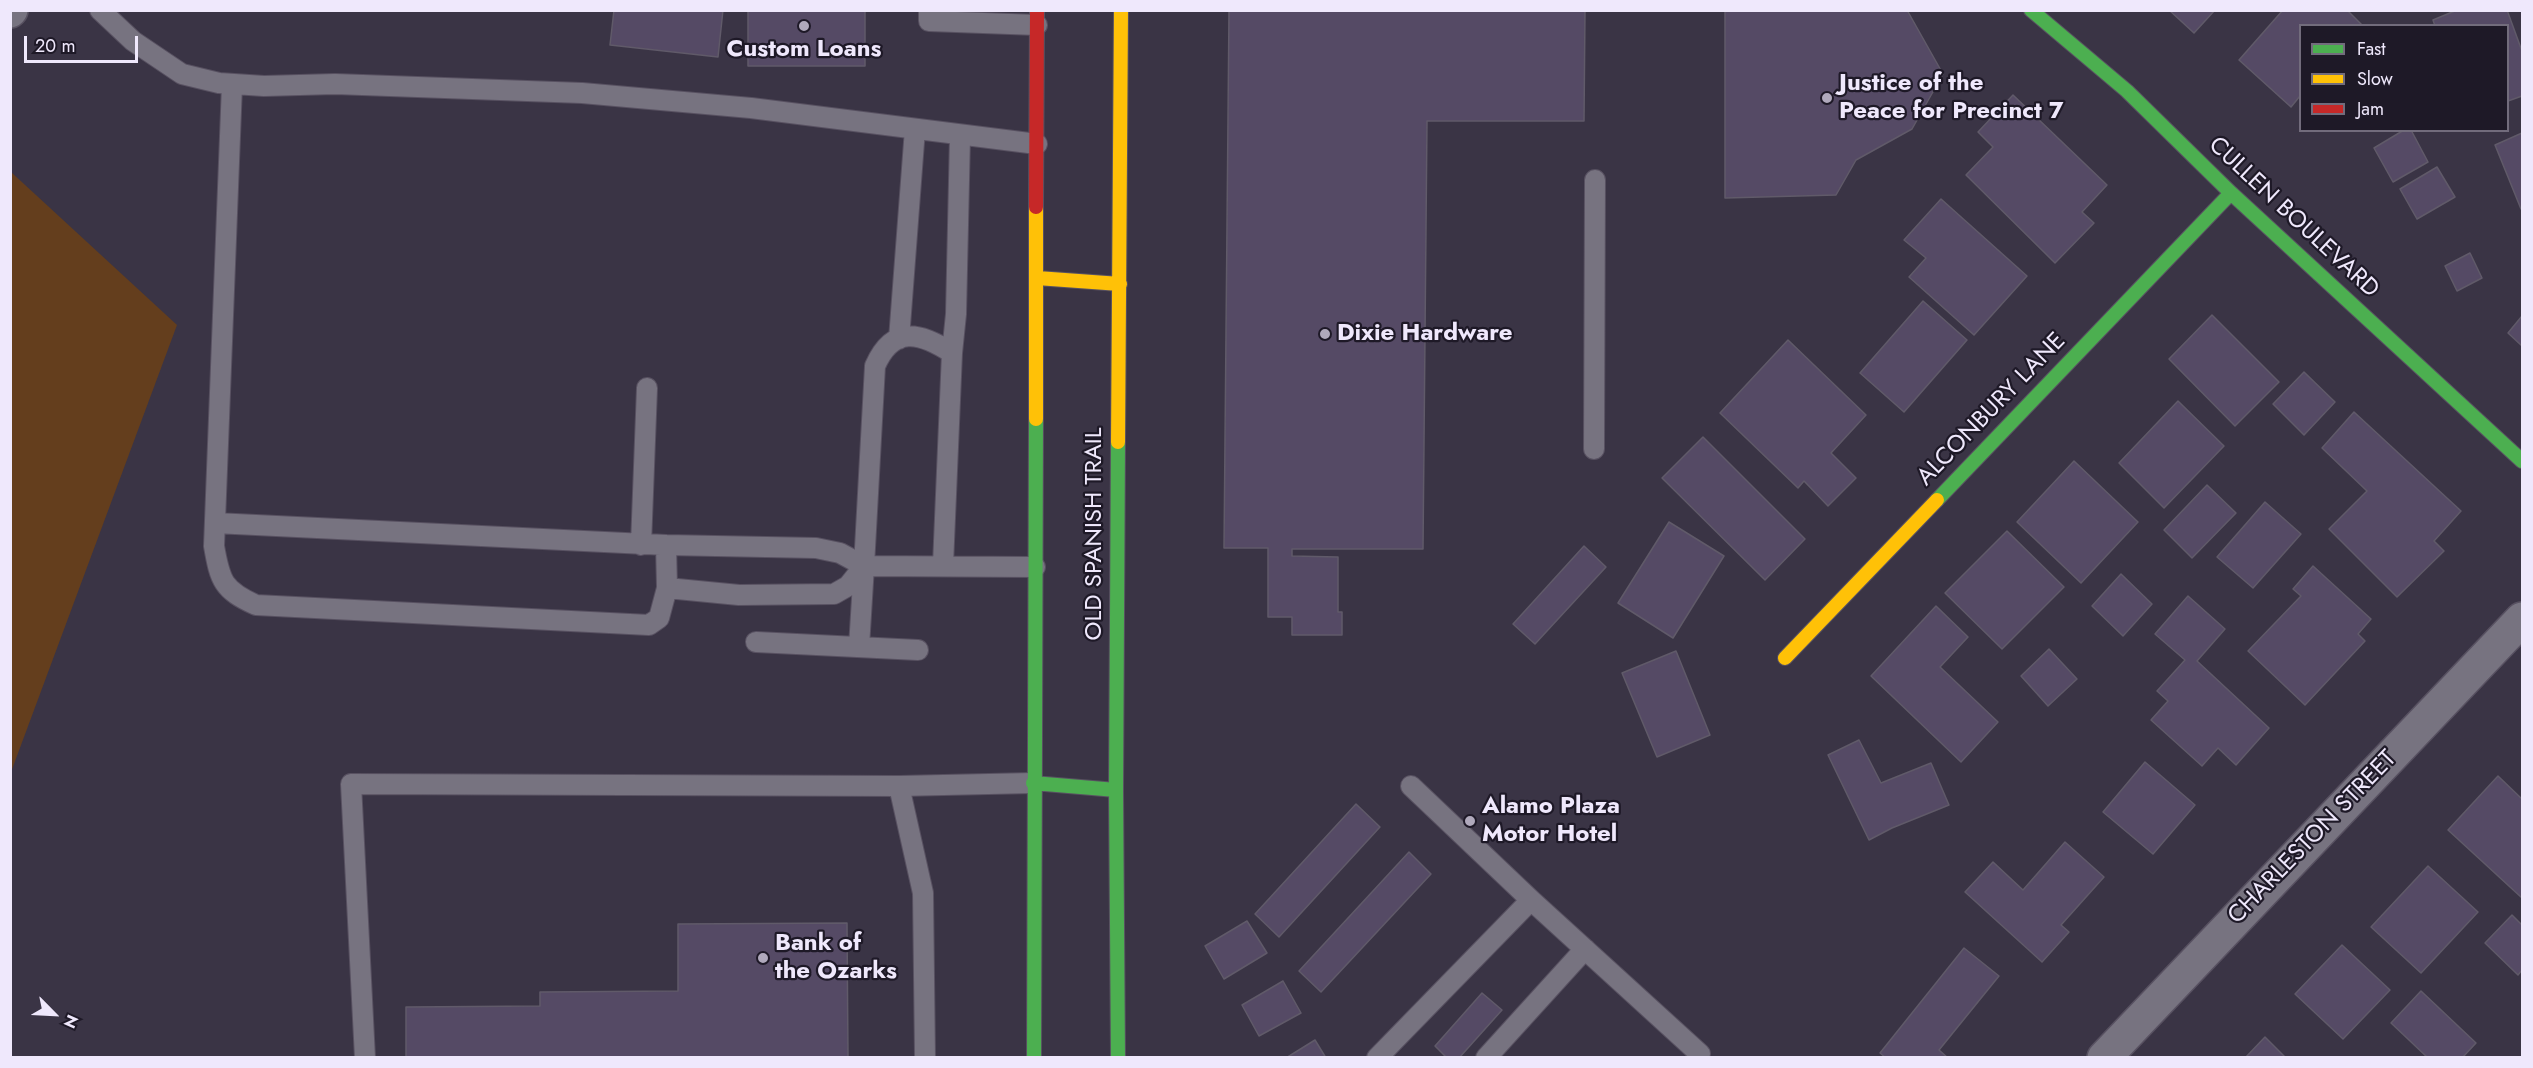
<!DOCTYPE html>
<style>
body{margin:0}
#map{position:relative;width:2533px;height:1068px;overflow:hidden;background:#3a3445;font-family:Jost,sans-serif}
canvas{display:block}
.frame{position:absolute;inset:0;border:12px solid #efe8fc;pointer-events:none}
.legend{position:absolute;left:2299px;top:24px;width:210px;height:108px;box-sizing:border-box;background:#1e1927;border:2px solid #726c7c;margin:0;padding:8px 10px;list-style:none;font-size:18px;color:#efe8fc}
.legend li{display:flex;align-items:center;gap:12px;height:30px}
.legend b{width:30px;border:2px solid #726c7c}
.north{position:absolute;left:24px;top:984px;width:60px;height:60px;-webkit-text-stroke:4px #1e1927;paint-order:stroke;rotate:114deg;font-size:16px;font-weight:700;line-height:24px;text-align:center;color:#efe8fc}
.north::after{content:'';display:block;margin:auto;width:21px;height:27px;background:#efe8fc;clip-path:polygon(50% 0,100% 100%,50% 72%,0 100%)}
.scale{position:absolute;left:24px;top:36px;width:114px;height:27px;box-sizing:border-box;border:3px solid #efe8fc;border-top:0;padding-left:8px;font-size:18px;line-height:21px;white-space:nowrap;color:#efe8fc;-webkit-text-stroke:4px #1e1927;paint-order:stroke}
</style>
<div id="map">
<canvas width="2533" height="1068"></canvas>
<div class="frame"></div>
<ul class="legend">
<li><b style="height:8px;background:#4caf50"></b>Fast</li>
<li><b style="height:8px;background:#ffc107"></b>Slow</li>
<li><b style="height:8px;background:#c62828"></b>Jam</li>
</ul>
<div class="north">N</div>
<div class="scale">20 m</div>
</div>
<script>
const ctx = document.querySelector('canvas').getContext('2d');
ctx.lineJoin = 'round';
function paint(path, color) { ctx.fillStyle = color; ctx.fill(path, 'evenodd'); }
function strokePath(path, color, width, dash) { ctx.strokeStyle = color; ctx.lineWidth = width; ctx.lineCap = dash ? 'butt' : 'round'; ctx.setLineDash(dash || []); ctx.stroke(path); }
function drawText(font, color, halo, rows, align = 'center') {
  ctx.font = font + ' Jost,sans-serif'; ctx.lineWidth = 4.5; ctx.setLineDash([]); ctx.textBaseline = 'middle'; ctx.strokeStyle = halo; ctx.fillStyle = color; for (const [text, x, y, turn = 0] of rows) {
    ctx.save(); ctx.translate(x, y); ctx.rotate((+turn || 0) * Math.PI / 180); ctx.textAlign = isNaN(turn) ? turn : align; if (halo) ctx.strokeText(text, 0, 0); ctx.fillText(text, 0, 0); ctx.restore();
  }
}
paint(new Path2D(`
 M11 172 177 325 11 772Z`), '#643e1d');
const building = new Path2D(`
 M614 10H723L718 57 610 45Z
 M748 10H865V66H748Z
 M1229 10H1585L1584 121H1427L1423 549H1292V556L1338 557V612H1342V635H1292V617H1268V548H1224Z
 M1725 10H1907L1943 74 1912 129 1856 160 1836 195 1725 198Z
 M2169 10H2215L2194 33Z
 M2283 10H2347L2363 26H2300V96L2291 107 2239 60Z
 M2457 10H2507L2522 51V96L2508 101V26H2435L2433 20Z
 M2013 95 2107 185 2082 212 2094 223 2055 263 1966 175 1993 147 1978 132Z
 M2404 130H2411L2428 162 2393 182 2374 148Z
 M2522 133V208L2521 209 2495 145Z
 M2437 167 2455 197 2417 219 2400 189Z
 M1941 199 2027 276 1974 335 1909 277 1926 258 1904 240Z
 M2470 253 2482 278 2457 291 2445 266Z
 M1923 301 1967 340 1904 412 1860 373Z
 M2212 315 2279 382 2235 426 2169 359Z
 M2522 316V346L2508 333Z
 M1788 340 1866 415 1831 453 1856 478 1828 506 1804 481 1798 488 1720 413Z
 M2304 372 2335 402 2304 435 2273 404Z
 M2178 401 2224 446 2164 508 2119 463Z
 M2354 412 2461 511 2434 541 2444 551 2397 597 2329 529 2367 491 2322 448Z
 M1703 437 1805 539 1765 580 1662 478Z
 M2074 461 2138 522 2081 583 2017 522Z
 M2207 485 2236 513 2192 558 2164 530Z
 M2265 502 2301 534 2253 588 2217 557Z
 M1669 522 1724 556 1673 638 1618 603Z
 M2007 531 2064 587 2002 649 1945 593Z
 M1584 546 1606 567 1535 644 1513 624Z
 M2313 566 2371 619 2358 634 2365 641 2305 705 2248 651 2301 596 2293 589Z
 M2121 574 2152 604 2123 636 2092 606Z
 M2188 596 2225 629 2197 661 2269 728 2236 765 2218 748 2202 766 2151 720 2168 701 2157 691 2185 660 2155 634Z
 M1936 606 1968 637 1940 667 1998 722 1961 762 1871 676Z
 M2049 649 2077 679 2048 706 2021 676Z
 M1676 651 1710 735 1657 757 1622 673Z
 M1859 740 1881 783 1931 763 1949 805 1892 828 1869 840 1828 755Z
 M2145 762 2195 805 2153 854 2103 812Z
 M2498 776 2522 799V898L2448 830Z
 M1356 804 1380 827 1279 937 1255 914Z
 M2065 842 2104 877 2061 925 2069 932 2042 962 1965 892 1993 862 2023 890Z
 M1409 852 1431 874 1321 992 1299 971Z
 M2428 866 2478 912 2421 973 2371 927Z
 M2512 915 2522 925V970L2518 975 2485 943Z
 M1247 921 1267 953 1224 979 1205 946Z
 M847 923 848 1058H406V1007L540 1006V992L678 991V924Z
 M2342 945 2390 990 2343 1039 2295 994Z
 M1964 948 1999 976 1939 1050 1948 1058H1886L1880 1053Z
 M1283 981 1301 1013 1259 1036 1242 1005Z
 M2421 991 2476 1043 2462 1058H2428L2391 1023Z
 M1482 993 1502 1010 1459 1058H1447L1435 1046Z
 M2265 1037 2286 1058H2245Z
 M1315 1040 1326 1058H1286Z`);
paint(building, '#554a65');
strokePath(building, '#605a69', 1.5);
const lane = new Path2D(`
 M100 10 133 41 182 74 219 83 264 86 335 84 582 93 751 108 1037 144
 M929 10V21L1037 25
 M899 339 915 129
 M952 353 956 314 960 136
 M1594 449 1595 180
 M215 523 666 545 667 588 659 618 649 625 256 605C223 590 220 581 214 546L232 85
 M641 545 647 388
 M666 545 816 548 840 553 864 566
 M943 565 952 353C920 332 893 325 875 366L864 566 1035 567
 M667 588 739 595 834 594 848 586 864 566
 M756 642 918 650
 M859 647 864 566
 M899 786 923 893 925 1058
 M1411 786 1531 900 1700 1054
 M365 1058 351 784 899 786 1033 783
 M1377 1058 1531 900
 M1486 1058 1585 949`);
const street = new Path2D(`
 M10 11 11 10
 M2104 1058 2522 619`);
const fast = new Path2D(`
 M2031 10 2127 91 2231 193 2522 461
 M1937 500 2231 193
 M1033 783 1116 790
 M1034 1058 1036 419
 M1118 1058 1116 790 1118 442`);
const slow = new Path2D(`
 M1037 278 1120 284
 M1036 419V207
 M1118 442 1121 10
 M1785 658 1937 500`);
const jam = new Path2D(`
 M1036 207 1037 10`);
strokePath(lane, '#585161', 22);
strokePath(street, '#585161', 36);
strokePath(fast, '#585161', 16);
strokePath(slow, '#585161', 16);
strokePath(jam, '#585161', 16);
strokePath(lane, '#777380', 20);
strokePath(street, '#777380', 33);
strokePath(fast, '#4caf50', 14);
strokePath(slow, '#ffc107', 14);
strokePath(jam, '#c62828', 14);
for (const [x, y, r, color] of [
 [804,26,6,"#b0a9bc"],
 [1827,98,6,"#b0a9bc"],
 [1325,334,6,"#b0a9bc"],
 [1470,821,6,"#b0a9bc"],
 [763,958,6,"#b0a9bc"]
]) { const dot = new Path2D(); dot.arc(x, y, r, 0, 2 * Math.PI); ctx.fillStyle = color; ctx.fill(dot); strokePath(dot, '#1e1927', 2); }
drawText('bold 24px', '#efe8fc', '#1e1927', [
 ["Custom Loans",804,50,"center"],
 ["Justice of the",1839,84],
 ["Peace for Precinct 7",1839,112],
 ["Dixie Hardware",1337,334],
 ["Alamo Plaza",1482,807],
 ["Motor Hotel",1482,835],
 ["Bank of",775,944],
 ["the Ozarks",775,972]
], 'left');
drawText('24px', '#efe8fc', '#1e1927', [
 ["CULLEN BOULEVARD",2293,218,43],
 ["ALCONBURY LANE",1992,410,-46],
 ["OLD SPANISH TRAIL",1095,534,-90],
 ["CHARLESTON STREET",2313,838,-46]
]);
</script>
